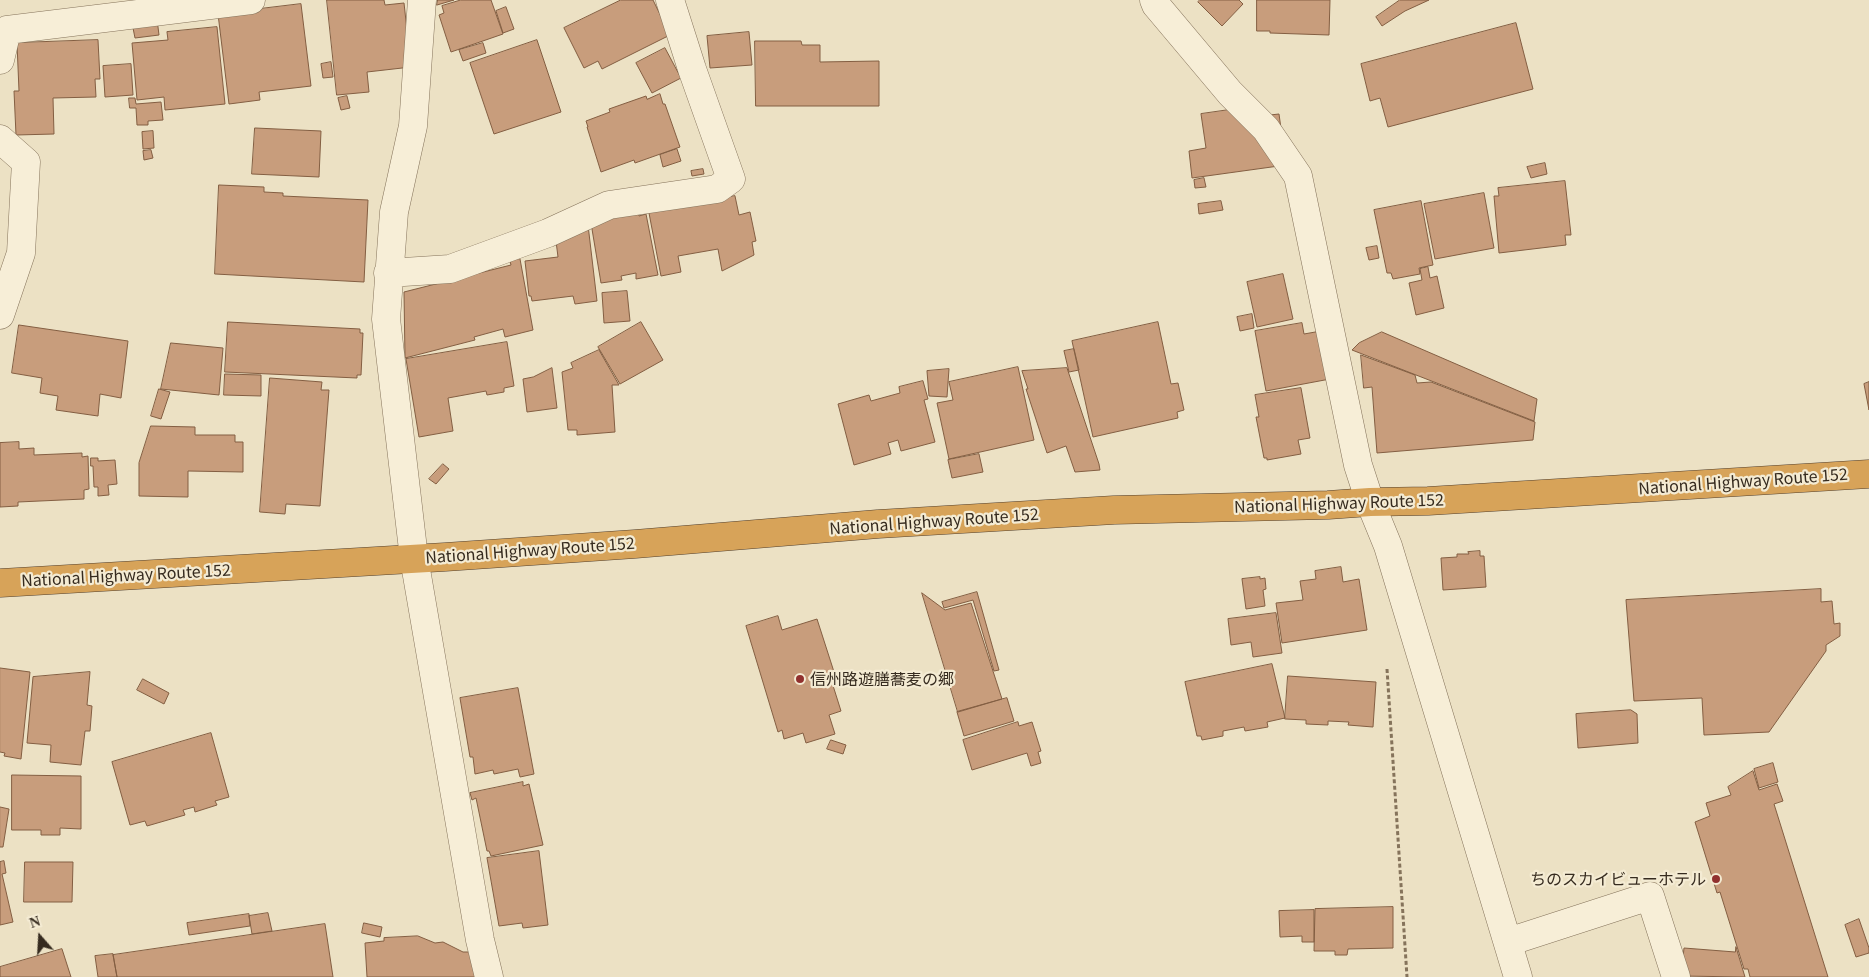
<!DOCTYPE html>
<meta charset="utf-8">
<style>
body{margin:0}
#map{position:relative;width:1869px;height:977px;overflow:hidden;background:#ece1c4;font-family:Georgia,serif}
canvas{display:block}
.north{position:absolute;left:15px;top:912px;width:50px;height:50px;-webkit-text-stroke:4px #f4ebd3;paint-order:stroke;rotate:341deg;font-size:14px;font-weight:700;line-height:20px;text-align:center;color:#362b1f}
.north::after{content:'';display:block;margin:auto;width:18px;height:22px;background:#362b1f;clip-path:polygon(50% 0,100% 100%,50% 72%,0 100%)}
</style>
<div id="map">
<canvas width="1869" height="977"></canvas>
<div class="north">N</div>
</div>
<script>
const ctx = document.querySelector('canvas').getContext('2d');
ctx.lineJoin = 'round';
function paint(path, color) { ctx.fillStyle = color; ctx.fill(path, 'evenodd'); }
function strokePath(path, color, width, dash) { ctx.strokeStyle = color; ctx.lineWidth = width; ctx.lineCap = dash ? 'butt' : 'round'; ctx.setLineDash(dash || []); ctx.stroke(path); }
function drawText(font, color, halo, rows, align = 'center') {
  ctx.font = font + ' Georgia,"Noto Sans JP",serif'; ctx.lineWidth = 4.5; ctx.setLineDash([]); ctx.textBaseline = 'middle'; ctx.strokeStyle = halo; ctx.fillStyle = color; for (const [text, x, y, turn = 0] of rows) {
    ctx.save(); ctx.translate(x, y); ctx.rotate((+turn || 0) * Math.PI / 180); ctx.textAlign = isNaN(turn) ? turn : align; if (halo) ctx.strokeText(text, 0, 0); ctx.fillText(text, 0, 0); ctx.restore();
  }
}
const building = new Path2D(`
 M327 0H384L385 5 404 3 411 67 367 72 369 92 337 95Z
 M438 0H454L437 5Z
 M461 0H491L503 34 451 52 439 15 444 13 442 6Z
 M621 0H653L670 35 602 69 598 61 584 68 564 28Z
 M1200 0H1239L1243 4 1222 26 1198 2Z
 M1257 0H1330L1329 35 1270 33V31H1257Z
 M1400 0H1429L1405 11 1382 26 1376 17Z
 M301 4 311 86 259 92 260 100 229 104 218 14Z
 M506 7 514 29 503 33 496 11Z
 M157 19 159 35 135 38 132 23Z
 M1516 23 1533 89 1388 127 1380 98 1370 101 1361 64Z
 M217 27 225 104 165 110 164 97 137 100 132 43 168 40 167 32Z
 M749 32 752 65 710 68 707 36Z
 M98 40 100 79H95L96 97 53 98 54 134 16 135 14 91H19L17 43Z
 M537 40 561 112 494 134 470 63Z
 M755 41H801L802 45H820V62L879 61V106H756Z
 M483 43 486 53 463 61 459 50Z
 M665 48 681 78 652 93 636 63Z
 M331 62 333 77 323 78 321 64Z
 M131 64 133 95 105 97 103 66Z
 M660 94 663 104H665L680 147 635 163 634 160 601 172 587 127H588L586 121 610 112 609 109 646 96 647 99Z
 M347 96 350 108 341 110 338 98Z
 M129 98H135L136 104 161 102 163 120 148 121V125H137L136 108H130Z
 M1250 107 1252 117 1279 114 1286 165 1192 178 1189 151 1206 148 1201 114Z
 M255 128 321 131 319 177 252 174Z
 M153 131 154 148 143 149 142 132Z
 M677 149 681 161 663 167 660 155Z
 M151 150 153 158 144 160 143 151Z
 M1545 163 1547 174 1531 178 1527 167Z
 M703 169 704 174 692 176 691 171Z
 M1204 178 1206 187 1195 188 1194 180Z
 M1565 181 1571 235H1565L1566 245 1499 253 1494 196H1499L1498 188Z
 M219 185 264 187V192L283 193V196L368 200 364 282 215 274Z
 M1484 193 1494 248 1435 259 1424 204Z
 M735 196 739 215 750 212 756 241 752 242 754 255 722 271 718 249 678 256 681 272 661 276 649 213Z
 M1221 201 1223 210 1199 214 1198 204Z
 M1421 201 1433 265 1419 268 1420 274 1393 279 1391 273H1387L1374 210Z
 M638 208 639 216 646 214 658 275 636 279V273L621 276 622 280 601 283 590 217Z
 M588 225 597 301 575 304 573 296 532 301 531 296H529L525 261 558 257 556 241Z
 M1377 246 1379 258 1369 260 1366 248Z
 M520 259 533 330 505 337 503 329 474 337 475 340 405 358 404 292 511 265 510 261Z
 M1428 267 1430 278 1437 276 1444 308 1416 315 1409 283 1422 280 1420 269Z
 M1283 274 1293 319 1257 327 1247 282Z
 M627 291 630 321 604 323 602 293Z
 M1252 314 1254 328 1240 331 1237 317Z
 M228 322 360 329V333H363L361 375H357V378L225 372Z
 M641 322 663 360 620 384 598 347Z
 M1158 322 1171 384 1178 383 1184 410 1177 412 1178 418 1093 437 1072 341Z
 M1302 323 1304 334 1321 331 1330 379 1266 391 1255 331Z
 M19 325 128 341 121 398 100 394 98 416 56 410 58 396 40 393 42 378 12 373Z
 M1382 332 1537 399 1534 421 1352 350 1359 343Z
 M507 342 514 386 504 388V392L487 395 486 391 448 398 453 431 419 437 406 359Z
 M171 343 223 348 219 395 161 389Z
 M1074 349 1079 370 1069 372 1064 351Z
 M599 350 619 385H612L615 432 577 435V430H568L562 372 573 368 571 363Z
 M1361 355 1415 375 1417 383 1431 382 1535 422 1533 440 1377 453 1372 387 1364 388Z
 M1018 367 1034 440 949 459 937 403 953 400 949 382Z
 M552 368 557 408 527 412 523 379 533 377Z
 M1067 368 1099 464 1100 470 1075 472 1066 446 1047 453 1026 389H1028L1022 371Z
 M949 369 947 397 929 396 927 371Z
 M225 374 261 375V396L224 395Z
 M270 378 322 382 321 390H329L320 506 286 504 285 514 260 512Z
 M923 381 928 399 924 400 935 442 901 451 898 440 888 443 891 454 854 465 838 404 869 395 871 401 900 393 899 387Z
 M1869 382V410L1864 384Z
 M1301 388 1310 438 1298 440 1301 454 1267 460V458H1264L1256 417H1259L1255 395Z
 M159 389 170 392 161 419 151 416Z
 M151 426 195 427V435H235V442H243V472L188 471V497L139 496V463Z
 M19 442V449L34 448V455L82 453V457L88 456 89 489 84 490V499L18 502V506L0 507V443Z
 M979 454 983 472 952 478 948 460Z
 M91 458H98V461L115 460 117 484 108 485 109 495 98 496V487H94L93 466H91Z
 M443 464 449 469 436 484 429 479Z
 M1480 551V556H1484L1486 587 1443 590 1441 558 1457 557V554H1469L1468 552Z
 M1341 567 1343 582 1359 579 1367 630 1282 643 1276 603 1303 600 1300 581 1316 579 1315 571Z
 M1260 577V579L1265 578 1266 589 1263 590 1265 606 1246 609 1242 579Z
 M1821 589V602L1832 601 1834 624 1840 623V636L1826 645V651L1769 732 1704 735 1702 698 1634 701 1626 600Z
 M977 592 999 670 994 671 973 600 944 608 942 602Z
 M922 593 945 610 971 603 1002 699 958 712Z
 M1276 613 1282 653 1253 657 1251 642 1231 645 1228 619Z
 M778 616 782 630 817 619 835 675 830 676 841 711 829 715 835 734 806 743 803 733 784 739 782 730 778 732 746 626Z
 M1272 664 1285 718 1267 722 1268 727 1245 731 1244 727 1223 731V736L1202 740 1201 736H1197L1185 682Z
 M0 668 30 672 21 759 4 756 5 753 0 752Z
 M90 672 87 705 92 706 90 731H85L81 765 50 762 51 745 27 743 33 677Z
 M1288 676 1376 682 1373 727 1348 725 1349 722 1328 721V725L1306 724V720L1285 719Z
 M143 679 169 693 164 704 137 690Z
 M518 688 534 774 520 777 518 769 494 774 493 770 475 774 473 757H470L460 698Z
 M1007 698 1014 721 964 736 957 712Z
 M1631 710 1637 714 1638 743 1578 748 1576 714Z
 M1018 722 1019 726 1032 722 1041 751 1038 752 1041 763 1031 766 1027 753 972 770 963 740Z
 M211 733 229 797 215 801 217 805 195 812 194 807 183 810 185 815 147 826 145 821 130 825 112 762Z
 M831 740 846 745 843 754 827 749Z
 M1773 763 1778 782 1759 788 1754 769Z
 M1753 771 1759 790 1777 784 1783 801 1774 804 1828 977H1750L1748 969H1744L1720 892 1717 893 1695 822 1710 816 1706 803 1731 795 1728 787Z
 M12 775 81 776V829L60 828V835H41V830H12Z
 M523 782V786L529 784 543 845 491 856 489 851H487L476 798 472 800 470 793Z
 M0 807 9 809 3 847H0Z
 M539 851 548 925 523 928 522 923 499 926 487 858Z
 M4 861 6 873 2 874 13 922 0 925V862Z
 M25 862H73L72 902H24Z
 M1393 907V948L1348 949 1347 955H1335V951H1314L1315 909Z
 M1314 910V942H1302V936L1280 937 1279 911Z
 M268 913 272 931 252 934 249 916Z
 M249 914 250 926 189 935 187 923Z
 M1859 919 1869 948V953L1856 957 1845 925Z
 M364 923 382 927 380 937 362 933Z
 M325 924 333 977H117L113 955Z
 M418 936 435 943 443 942 463 952H470L475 977H367L365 943 384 941V938Z
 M1736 947 1745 977 1681 976 1684 948 1735 952Z
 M62 949 71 977H0V967Z
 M113 954 117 977H98L95 956Z`);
paint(building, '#c89d7c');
strokePath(building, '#835e42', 1);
const minor = new Path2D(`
 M422 0 413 126 394 212 386 319 414 558 480 940 489 977
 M1154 0 1156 5 1230 93 1266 129 1298 176 1358 465 1370 502 1388 546 1518 977
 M0 60 7 30 251 0
 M0 139 26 162 21 253 0 315
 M388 273 450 269 548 233 609 205 717 189 731 179 692 69 670 0
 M1508 942 1650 896 1676 977`);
const highway = new Path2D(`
 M0 583 445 557 635 544 878 524 1114 510 1328 505 1370 502 1428 501 1869 474`);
strokePath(minor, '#85735b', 29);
strokePath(highway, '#53412f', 29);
strokePath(new Path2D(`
 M1387 669 1407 977`), '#85735b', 3, [4, 2.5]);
strokePath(minor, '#f7eed7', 28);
strokePath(highway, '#d7a359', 28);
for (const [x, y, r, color] of [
 [800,679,5,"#91302e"],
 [1716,879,5,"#91302e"]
]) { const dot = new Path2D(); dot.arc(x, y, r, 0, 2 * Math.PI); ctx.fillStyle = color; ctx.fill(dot); strokePath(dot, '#f4ebd3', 2); }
drawText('16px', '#362b1f', '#f4ebd3', [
 ["National Highway Route 152",1743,481,-4],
 ["National Highway Route 152",1339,503,-2],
 ["National Highway Route 152",934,521,-4],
 ["National Highway Route 152",530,550,-4],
 ["National Highway Route 152",126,575,-3]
]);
drawText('16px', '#362b1f', '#f4ebd3', [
 ["信州路遊膳蕎麦の郷",810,679],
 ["ちのスカイビューホテル",1706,879,"right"]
], 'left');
</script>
